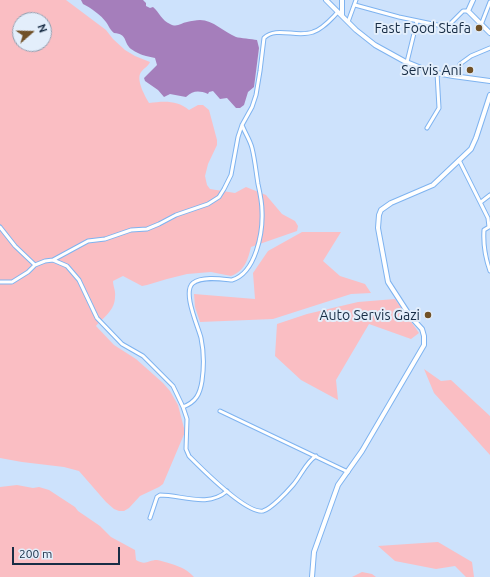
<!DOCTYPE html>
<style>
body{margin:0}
#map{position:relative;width:490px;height:577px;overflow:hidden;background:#cde2fc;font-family:Ubuntu,sans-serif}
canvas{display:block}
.north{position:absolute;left:12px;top:12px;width:40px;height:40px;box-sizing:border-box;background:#e3eefb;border:1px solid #92a1b2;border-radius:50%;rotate:70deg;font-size:11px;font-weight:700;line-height:16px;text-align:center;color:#182d45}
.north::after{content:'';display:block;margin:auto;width:14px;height:18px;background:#705026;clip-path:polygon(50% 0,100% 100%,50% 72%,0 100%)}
.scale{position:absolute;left:12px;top:547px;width:108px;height:18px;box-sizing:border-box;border:2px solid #182d45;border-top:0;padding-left:5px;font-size:12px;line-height:14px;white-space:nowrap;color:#182d45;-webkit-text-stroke:3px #e3eefb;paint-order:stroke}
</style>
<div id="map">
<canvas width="490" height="577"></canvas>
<div class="north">N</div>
<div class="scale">200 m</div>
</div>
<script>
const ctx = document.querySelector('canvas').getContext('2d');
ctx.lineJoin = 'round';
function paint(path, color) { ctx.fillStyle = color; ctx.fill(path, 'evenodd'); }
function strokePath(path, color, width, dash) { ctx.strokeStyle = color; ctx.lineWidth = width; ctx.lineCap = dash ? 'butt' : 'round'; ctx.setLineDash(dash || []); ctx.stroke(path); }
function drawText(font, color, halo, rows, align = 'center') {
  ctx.font = font + ' Ubuntu,sans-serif'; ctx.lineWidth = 4; ctx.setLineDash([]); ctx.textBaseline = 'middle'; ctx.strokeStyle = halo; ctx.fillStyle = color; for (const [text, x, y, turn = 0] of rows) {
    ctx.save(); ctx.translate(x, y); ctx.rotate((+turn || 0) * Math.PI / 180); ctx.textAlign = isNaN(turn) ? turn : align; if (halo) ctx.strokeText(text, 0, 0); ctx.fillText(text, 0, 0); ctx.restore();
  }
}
paint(new Path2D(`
 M0 0H66L106 30 113 39 125 50 135 56 150 62C148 67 142 69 140 74 137 82 145 96 149 103 164 101 177 100 189 110L198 105H203L209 110 217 140V145L208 164 205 176 207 185 210 189 235 193 246 187 266 195 282 214 295 221 298 226 297 231 251 247C248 259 245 271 231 276L211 272 187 274 167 279 147 285 142 286 123 276 113 281C113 286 116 291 115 297 115 310 104 317 96 326L114 345 136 359 163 383 170 391 178 405 185 432 163 484 159 487 140 496 129 508 124 511H119L114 509 106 502 79 471 64 467 22 462 0 458ZM20 20H44V44H20Z
 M302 232H341L323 261 340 276 365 284 371 293 351 294 273 319 200 322 195 307 194 294 255 299 253 273 268 251Z
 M395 299 419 333 411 339 369 324 336 380 338 400 301 380 275 356 277 324 307 314 358 302Z
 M424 369 441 381 451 380 490 416V455L434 393Z
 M17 485 33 488 39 487 49 490 75 507 78 511 100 526 111 537 135 550 136 560C146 566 148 560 157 560 163 561 179 566 184 569 188 571 191 574 194 577H0V487Z
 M438 542 472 562 474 577H466L455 566 436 569 395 561 378 546Z
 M362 572 372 574 376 577H352Z`), '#fabec3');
paint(new Path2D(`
 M81 0H143L146 3V6L150 8 153 7C159 12 162 21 170 24 177 28 181 23 187 22 191 21 196 20 200 20 213 20 224 32 236 37 240 38 252 39 257 40L259 48 254 87 248 92 244 105 240 108H236L227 98 220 99 213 91 209 92 208 94C198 90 193 91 186 97L170 94 164 97 158 90 145 81 144 78 157 65 155 58C152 57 149 57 146 56 142 55 135 52 131 49 123 42 128 34 114 33 110 30 109 26 106 22 102 16 90 7 83 4Z`), '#a57ebb');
const minor = new Path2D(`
 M355 5 399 17 447 27 463 11H468
 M348 22 356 0
 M481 25 490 2
 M407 62 417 21
 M460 64 471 56 490 48
 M427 128 439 108 437 73
 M459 160 488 218 489 227 484 230C483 245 485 257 490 271
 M481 202 490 195
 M0 227 15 246 35 265
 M53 260 88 241 105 239 131 230 147 229 159 224 176 215 208 204 219 197 224 189 231 175 238 137 242 125 252 107 256 95 260 71 264 38C276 26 297 38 313 32 323 29 331 19 338 12
 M0 282H12L28 272 35 265 45 261 53 260 67 266 79 280 97 318 122 344 143 356 173 386 183 407 187 419 186 449 189 456C201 468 246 514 263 511 271 509 287 492 293 485 301 476 306 462 316 456
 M183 407C196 402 200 394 202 381 204 367 204 352 201 338 198 326 182 292 193 283 202 276 222 279 232 280 256 273 263 232 262 211 262 202 260 193 258 184 256 172 255 160 252 148 250 140 245 133 242 125
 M220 411 348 472
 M150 518 157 497 160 495C182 495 208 508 227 491`);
const tertiary = new Path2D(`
 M326 0 356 30 375 45 404 61 431 72 453 76 490 81
 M342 0V15
 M473 0 468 11 490 33
 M312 577 314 552 338 485 362 451 424 345V336L422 329 410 316 388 282 378 228 379 215 381 210 391 203 433 185 471 149 476 138 490 95`);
strokePath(minor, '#7eb3f0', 5);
strokePath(tertiary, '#7eb3f0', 6);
strokePath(minor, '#fff', 3);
strokePath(tertiary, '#fff', 4);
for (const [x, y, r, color] of [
 [479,28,4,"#705026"],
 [470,70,4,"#705026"],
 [428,315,4,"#705026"]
]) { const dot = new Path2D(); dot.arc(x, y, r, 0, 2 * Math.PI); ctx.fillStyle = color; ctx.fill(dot); strokePath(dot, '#e3eefb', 1.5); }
drawText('14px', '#182d45', '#e3eefb', [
 ["Fast Food Stafa",471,28],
 ["Servis Ani",462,70],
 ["Auto Servis Gazi",420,315]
], 'right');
</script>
